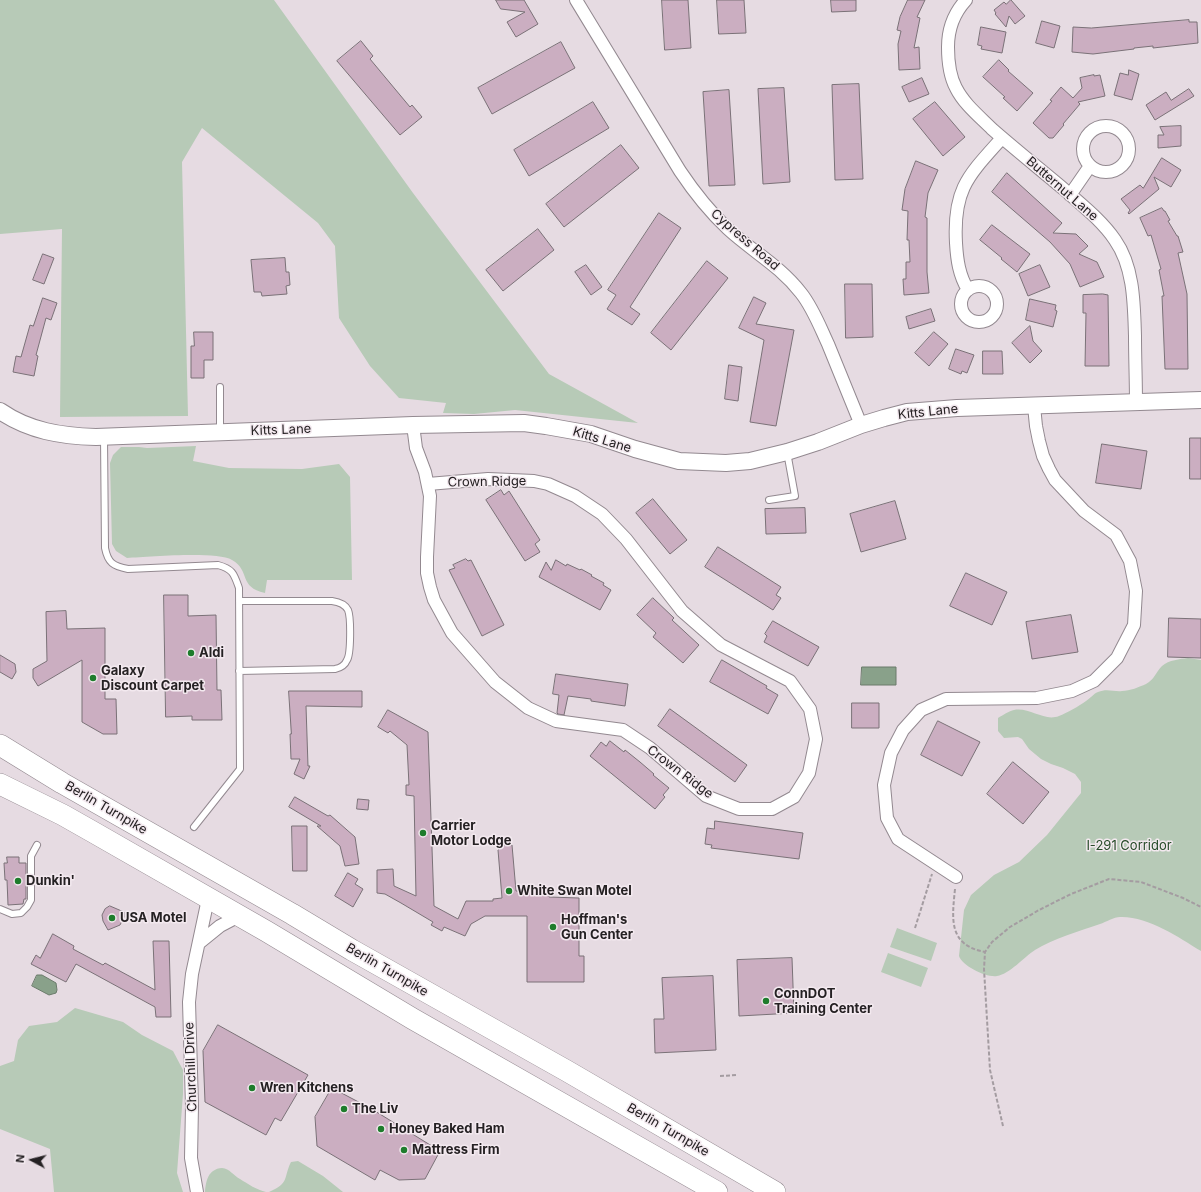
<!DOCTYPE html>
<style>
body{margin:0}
#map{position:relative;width:1201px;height:1192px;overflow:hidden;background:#e6dbe2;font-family:Inter,sans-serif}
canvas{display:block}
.north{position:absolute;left:12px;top:1140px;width:40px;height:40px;-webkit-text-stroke:3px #f3e9ef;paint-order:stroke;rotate:277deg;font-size:11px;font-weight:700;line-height:16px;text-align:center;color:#252123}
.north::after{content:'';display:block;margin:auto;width:14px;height:18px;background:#252123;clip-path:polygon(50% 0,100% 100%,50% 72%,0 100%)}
</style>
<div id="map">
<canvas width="1201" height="1192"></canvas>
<div class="north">N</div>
</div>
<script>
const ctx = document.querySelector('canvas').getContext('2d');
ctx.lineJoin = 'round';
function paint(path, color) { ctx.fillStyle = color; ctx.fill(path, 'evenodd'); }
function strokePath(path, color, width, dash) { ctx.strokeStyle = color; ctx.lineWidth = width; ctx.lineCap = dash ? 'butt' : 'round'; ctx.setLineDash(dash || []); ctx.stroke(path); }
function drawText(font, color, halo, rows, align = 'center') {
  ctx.font = font + ' Inter,sans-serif'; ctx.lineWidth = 3; ctx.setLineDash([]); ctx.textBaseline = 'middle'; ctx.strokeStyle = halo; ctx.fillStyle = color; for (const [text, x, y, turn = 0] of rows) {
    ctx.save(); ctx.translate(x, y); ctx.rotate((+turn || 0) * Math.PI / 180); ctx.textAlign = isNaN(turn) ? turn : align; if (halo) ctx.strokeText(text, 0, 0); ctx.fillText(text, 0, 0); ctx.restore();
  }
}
paint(new Path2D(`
 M0 0H274L413 193 549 374 638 423 515 410 474 414 443 413 446 403 399 398 370 366 339 318 335 246 318 223 202 128 182 162 188 416 60 417 62 229 0 234Z
 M196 446 193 461 229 468 302 469 339 464 350 477 352 580H267L265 593C238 587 251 571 232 560 216 551 149 557 127 558L116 551 112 544 110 463 113 455 121 447H139L147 448Z
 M1188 658 1201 660V951C1178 937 1148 916 1120 917 1114 917 1106 922 1100 924 1079 931 1053 939 1035 950 1024 957 1010 974 997 976 987 978 962 966 959 956L964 910 971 895 994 875 1019 862 1047 835 1081 793V782L1075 774 1063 768 1051 764 1041 759 1029 749 1022 739 1018 737 1004 738 998 731V718C1003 715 1009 711 1014 710 1030 707 1044 722 1059 716 1067 713 1079 706 1086 701 1091 698 1093 694 1098 692 1107 688 1114 692 1122 691 1130 691 1139 687 1146 684 1154 680 1156 672 1162 666 1169 660 1180 659 1188 658Z
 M897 928 937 943 931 961 890 947Z
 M888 953 928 968 921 987 881 972Z
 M75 1008 123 1022 142 1035 173 1051 183 1070V1094L177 1173 183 1192H54L50 1149 0 1129V1066L14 1061 18 1040 29 1026 57 1022Z
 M298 1161 323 1176 343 1192H269C290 1183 283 1178 291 1162Z
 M222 1168C230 1169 233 1175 240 1179 248 1184 257 1190 266 1192H205C206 1181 208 1169 222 1168Z`), '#b7cab7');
const water = new Path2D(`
 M862 667H896V685H861Z
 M37 975H42L56 983 57 990 56 993 49 995 32 986Z`);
paint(water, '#89a18a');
strokePath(water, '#6b7b6b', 1);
const building = new Path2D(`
 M496 0H524L538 24 516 37 507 22 525 12 501 9Z
 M662 0H688L691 48 665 50Z
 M717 0H744L746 33 719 34Z
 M831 0H856V11L832 12Z
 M908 0H925L917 17 920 18 914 48 919 47 920 69 899 70 898 44 901 31 897 30 900 17Z
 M1011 0 1025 16 1015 24 1009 16 1006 27 995 14 996 13 994 10 1004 2 1006 4Z
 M1189 20V22H1197L1198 43 1153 48V46L1134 48V49L1093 54 1072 52 1073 27 1091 28Z
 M1042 21 1060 26 1054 48 1036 43Z
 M981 27 1006 32 1002 53 981 49 982 46 978 45Z
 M361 41 373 56 370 59 410 107 412 105 422 117 400 135 337 61Z
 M561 42 575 68 492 114 478 88Z
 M999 60 1009 70 1008 71 1033 93 1017 111 1003 98 1005 97 983 77Z
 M1129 70 1139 74 1132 100 1114 95 1120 73 1128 75Z
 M1094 75V76L1100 75 1105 96 1078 102 1080 104 1063 124 1064 125 1053 138H1049L1033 123 1052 101 1050 100 1061 87 1073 98 1082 88 1080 78Z
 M922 78 929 94 909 102 902 87Z
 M859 84 863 179 835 180 832 85Z
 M784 88 790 182 763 184 758 89Z
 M1189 89 1194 96 1155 120 1146 105 1166 92 1171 100Z
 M729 90 735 185 709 186 703 92Z
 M593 102 609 128 529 176 514 150Z
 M935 102 965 137 943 156 913 119Z
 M1181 126V146L1158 148V135H1164L1160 127Z
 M621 145 639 168 564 227 546 204Z
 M1162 158 1181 170 1171 187 1154 177 1159 189 1129 214 1128 213 1130 210 1121 199 1140 185 1143 188Z
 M916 161 938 170 928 193 925 217 927 218V272L929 293 904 295 903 279H906V262H910L909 240H907L908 211 902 210 905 189Z
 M1007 173 1062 223 1053 233 1076 234 1088 246 1079 254 1097 262 1104 277 1080 287 1070 264 1050 242 992 192Z
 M1162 208 1164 211H1165L1170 220 1168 221 1177 236H1178L1183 252 1178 253 1187 294 1188 369H1165L1162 296H1164L1159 270 1161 269 1151 235 1148 236 1140 218Z
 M659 213 681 228 630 307 640 314 632 325 607 309 616 295 608 290Z
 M992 225 1030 254 1017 272 1001 259 1002 258 980 240Z
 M538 229 554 250 503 291 486 270Z
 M43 254 54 258 44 284 33 280Z
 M285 258 286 272H289L290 285 286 286 287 294 262 296 261 292H254L251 260Z
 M707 261 728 278 671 350 651 333Z
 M586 265 602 287 591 295 575 272Z
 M1040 265 1050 287 1028 296 1019 274Z
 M845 284H872L873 337 846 338Z
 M1103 294 1108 295 1109 366H1085L1086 313H1083V295Z
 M754 297 766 303 756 324 794 330 776 426 750 422 764 340 739 328Z
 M43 298 57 303 51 320 46 318 36 355 38 356 34 376 13 372 16 356 21 357 30 325 33 326Z
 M1030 299 1056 305 1055 310 1057 311 1053 327 1026 320Z
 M931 309 935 321 909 329 906 317Z
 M1030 326 1033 341 1042 351 1030 363 1012 343Z
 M194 332H213V360H204V378H191V346H194Z
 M934 332 948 344 929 366 915 353Z
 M956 349 974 355 967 373 962 371 961 374 949 369Z
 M983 351H1002L1003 374H983Z
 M729 365 742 367 738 401 725 399Z
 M1190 438H1201V479H1190Z
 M1102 444 1147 451 1141 489 1096 483Z
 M501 490 504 495 509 491 540 540 535 544 540 552 525 561 486 500Z
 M653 499 687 540 670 554 636 513Z
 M895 501 906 539 861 552 850 514Z
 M805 508 806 533 766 534 765 509Z
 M718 547 781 587 776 595 781 598 773 610 705 567Z
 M466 559 468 561 471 560 504 625 482 636 449 570 455 568 453 565Z
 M556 560 566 566 567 564 580 570 581 569 592 575 591 576 604 583 603 585 611 590 600 610 539 577 546 562 551 570Z
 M966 573 1007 592 992 625 950 606Z
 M164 595H188V616L216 615 217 690H221L222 720H192V716L166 717Z
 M653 598 674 618 672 620 699 645 683 663 653 637 656 633 637 615Z
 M66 611 67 629 105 628V699H116L117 734H103L82 722V660L38 686 33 678V669L47 661 46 612Z
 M1071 615 1078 652 1032 659 1026 622Z
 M1169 618 1201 619V658L1168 657Z
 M773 621 819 647 808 666 764 642 767 636 765 634Z
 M0 655 15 664 16 672 12 679 0 672Z
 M722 660 767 686 766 688 778 695 768 714 710 682Z
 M556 674 628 684 625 706 591 701V699L568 696 564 715 558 714 557 713 559 695 553 694Z
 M289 691H362V707L306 706 308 766H310L304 779 294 774 300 759H291L290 734H291Z
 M852 703H879V728H852Z
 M670 709 747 765 735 782 658 726Z
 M388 710 428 732 434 906 458 919 466 901H493V899L502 898 498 850 499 849V846L512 845 516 891H549V897L579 898V956H584V982H527V916H485L471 924 465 936 444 927 442 931 431 925 433 922 401 903 385 894 377 893V870L393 869 394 886 416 896 414 796 406 795V785H409L407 745 390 731 388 733 378 727Z
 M938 721 980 742 962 776 921 755Z
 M610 741 624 752 625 750 640 762 654 774 653 775 669 788 663 795 665 797 655 809 590 756 601 742 606 746Z
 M1013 762 1049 792 1023 824 987 794Z
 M295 797 328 816 330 815 355 837 359 864 345 866 340 846 317 826H321L289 807Z
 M358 799 369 800 368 810 357 809Z
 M715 821 803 833 799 859 711 848 712 845 705 844 707 828 714 829Z
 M292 826H307V871H293Z
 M7 857H19V863H26V899H24L23 904 8 905 7 880H5L4 863H7Z
 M348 873 358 879 355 884 363 889 353 907 335 896Z
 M110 906 124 912V917L120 925 108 930 103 921 102 915 105 909Z
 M53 934 74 946 73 949 103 965 105 963 155 990 153 941H169L171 1017H156L155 1007 76 964 66 982 31 964 36 955 40 958Z
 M792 958 794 1013 739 1016 737 960Z
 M713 976 716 1050 655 1053 654 1019H664L662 978Z
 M218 1025 308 1075 281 1121 275 1118 266 1135 205 1102 203 1051Z
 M332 1088 370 1108 440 1151 425 1179 399 1180 380 1170 375 1180 317 1146 315 1117Z`);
paint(building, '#cbaec1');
strokePath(building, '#7a7177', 1);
const lane = new Path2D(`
 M220 387V431
 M104 437 105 548C108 563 113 566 128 569L218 565C233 569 234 574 239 588L240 769 194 827
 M769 500 795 496 787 452
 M239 601H332C339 602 345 604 348 610 351 617 351 654 347 660 345 665 340 668 335 669L239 671
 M0 909 12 914 21 913 27 907 31 900V856L37 845`);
const street = new Path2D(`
 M576 0 680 171C694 192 710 212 728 229 753 252 779 265 801 293 813 308 820 327 828 344 839 371 850 398 861 425
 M966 0C954 13 948 30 948 47 948 61 949 75 956 88 964 104 979 116 992 129 1016 150 1041 170 1066 191 1083 206 1102 221 1115 240 1134 267 1134 304 1135 336 1135 358 1136 381 1136 403
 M1083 149a23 23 0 1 1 46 0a23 23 0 1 1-46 0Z
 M1070 195 1090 166
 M961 304a18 18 0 1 1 36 0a18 18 0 1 1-36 0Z
 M968 290C959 275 957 260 956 243 953 189 968 176 1002 138
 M413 425 416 448 425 472 430 496 427 557V573L430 587 434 600 452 633 495 682 528 708 556 721 623 730 650 748 706 796 739 809H772L794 797 809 773 816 739 810 709 790 681 721 645 682 611 626 539 602 514 575 496 548 484 534 481 488 479 428 484
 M956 877 898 839 887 818 884 785 891 753 903 730 921 710 946 699 1037 698 1072 691 1094 681 1117 658 1134 625 1136 591 1130 561 1116 535 1084 511 1055 480 1049 469 1043 456 1039 441 1036 426 1034 406
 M199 943 220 926 239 916
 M197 1192 191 1158 192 1106 189 1002 192 974 208 899`);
const secondary = new Path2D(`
 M0 411C29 431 61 436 96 437L413 425 524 423 546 426 591 434 635 449 679 461 726 463 750 461 787 452 818 442 861 425 884 418 907 412 957 408 1201 400`);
const highway = new Path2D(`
 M0 745 62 783 292 914 352 950 567 1071 775 1192
 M0 784 63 815 93 832 266 931 413 1019 717 1192`);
strokePath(lane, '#938990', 8);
strokePath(street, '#938990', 14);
strokePath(secondary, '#938990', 18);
strokePath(highway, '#938990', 22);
strokePath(new Path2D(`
 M955 889C952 919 948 945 985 952
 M915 928 932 874
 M720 1076 737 1075
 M1003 1126 990 1070 984 969 985 952 992 942 1010 927 1039 910 1071 894 1109 879 1141 882 1183 898 1201 907`), '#a49ca1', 2, [4, 2]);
strokePath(lane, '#fff', 6);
strokePath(street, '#fff', 12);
strokePath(secondary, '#fff', 16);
strokePath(highway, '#fff', 21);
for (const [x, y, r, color] of [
 [191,653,4,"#1e7c2c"],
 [93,678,4,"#1e7c2c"],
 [423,833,4,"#1e7c2c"],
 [18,881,4,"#1e7c2c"],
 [509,891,4,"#1e7c2c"],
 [112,918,4,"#1e7c2c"],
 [553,927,4,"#1e7c2c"],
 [766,1001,4,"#1e7c2c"],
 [252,1088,4,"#1e7c2c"],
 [344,1109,4,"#1e7c2c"],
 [381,1129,4,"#1e7c2c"],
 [404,1150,4,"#1e7c2c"]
]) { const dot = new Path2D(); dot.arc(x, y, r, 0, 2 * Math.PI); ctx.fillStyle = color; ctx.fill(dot); strokePath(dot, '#f3e9ef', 1.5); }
drawText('13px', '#252123', '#f3e9ef', [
 ["Butternut Lane",1062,189,41],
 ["Cypress Road",745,240,41],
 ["Kitts Lane",928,412,-6],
 ["Kitts Lane",281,430,-2],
 ["Kitts Lane",602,440,17],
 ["Crown Ridge",487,482,-1],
 ["Crown Ridge",680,772,37],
 ["Berlin Turnpike",106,808,30],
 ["Berlin Turnpike",387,970,30],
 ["Churchill Drive",191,1067,-92],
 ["Berlin Turnpike",668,1130,30]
]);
drawText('bold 13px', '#252123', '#f3e9ef', [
 ["Aldi",199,653],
 ["Galaxy",101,671],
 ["Discount Carpet",101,686],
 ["Carrier",431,826],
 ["Motor Lodge",431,841],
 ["Dunkin'",26,881],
 ["White Swan Motel",517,891],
 ["USA Motel",120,918],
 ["Hoffman's",561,920],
 ["Gun Center",561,935],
 ["ConnDOT",774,994],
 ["Training Center",774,1009],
 ["Wren Kitchens",260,1088],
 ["The Liv",352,1109],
 ["Honey Baked Ham",389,1129],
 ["Mattress Firm",412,1150]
], 'left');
drawText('13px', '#264b28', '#f3e9ef', [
 ["I-291 Corridor",1129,846]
]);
</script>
